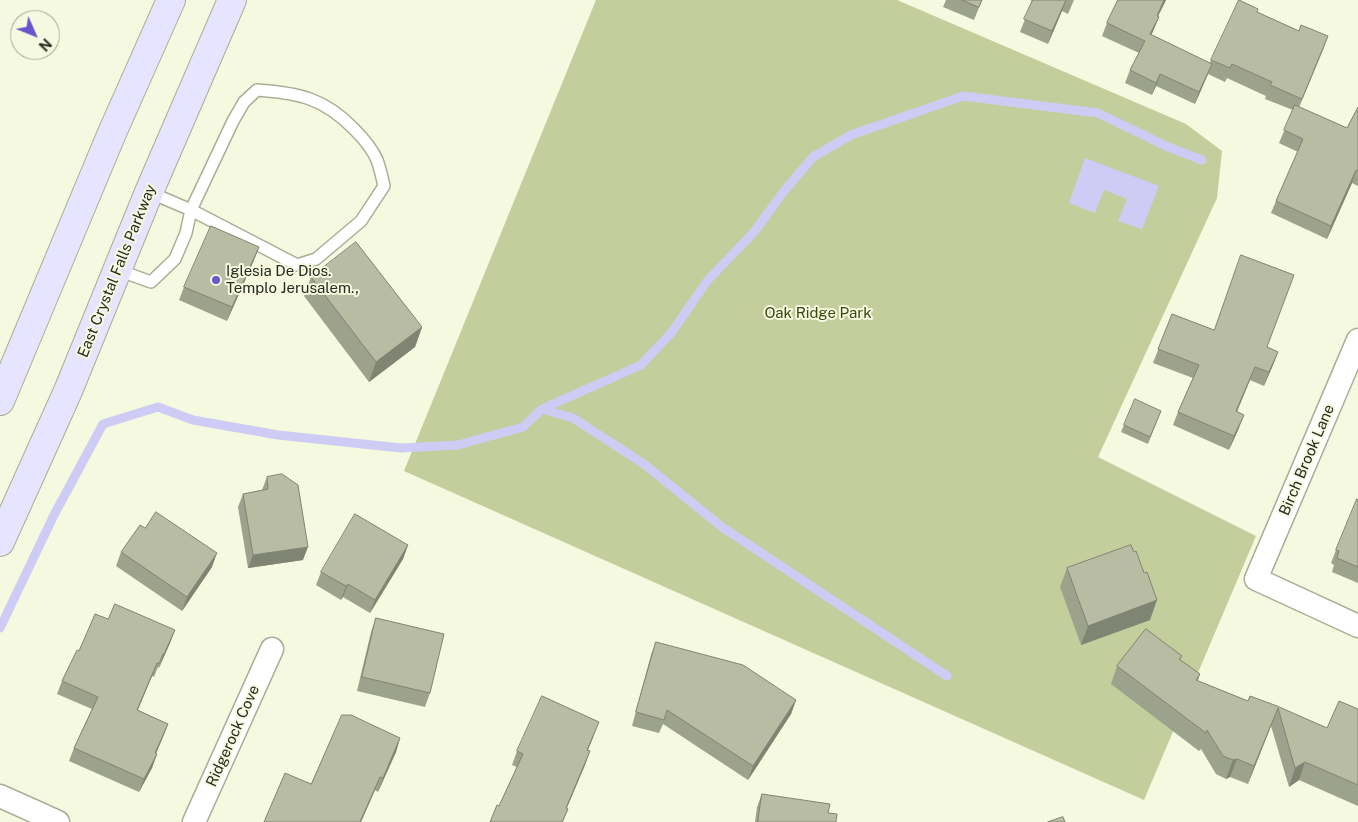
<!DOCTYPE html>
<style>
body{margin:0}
#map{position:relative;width:1358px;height:822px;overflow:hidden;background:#f4f9df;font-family:"Public Sans",sans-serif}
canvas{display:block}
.north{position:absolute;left:10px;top:10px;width:50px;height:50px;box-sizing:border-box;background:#f4f9df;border:1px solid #a2a693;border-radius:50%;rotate:134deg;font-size:14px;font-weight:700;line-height:20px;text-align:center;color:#282a20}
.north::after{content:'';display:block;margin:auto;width:18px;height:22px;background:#6954cd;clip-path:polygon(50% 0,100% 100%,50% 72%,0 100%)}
</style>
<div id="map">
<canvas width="1358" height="822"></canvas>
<div class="north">N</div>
</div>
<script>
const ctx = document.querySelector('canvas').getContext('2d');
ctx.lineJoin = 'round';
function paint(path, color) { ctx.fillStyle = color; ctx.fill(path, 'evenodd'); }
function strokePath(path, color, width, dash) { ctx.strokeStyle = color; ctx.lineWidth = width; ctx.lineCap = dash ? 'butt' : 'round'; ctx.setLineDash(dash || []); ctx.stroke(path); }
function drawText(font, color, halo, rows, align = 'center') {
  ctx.font = font + ' "Public Sans",sans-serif'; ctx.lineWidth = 4; ctx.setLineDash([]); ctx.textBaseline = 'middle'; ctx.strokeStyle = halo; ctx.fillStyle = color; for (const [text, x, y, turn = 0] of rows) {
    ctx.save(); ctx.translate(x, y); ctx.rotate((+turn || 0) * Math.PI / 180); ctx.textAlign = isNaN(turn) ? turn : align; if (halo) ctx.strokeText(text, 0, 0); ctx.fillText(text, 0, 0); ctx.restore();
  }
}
paint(new Path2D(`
 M596 0H897L1186 124 1222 151 1217 198 1098 457 1256 536 1144 800 404 471Z`), '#c4cd9c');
paint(new Path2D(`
 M1085 158 1159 186 1142 229 1118 221 1127 199 1104 190 1095 213 1069 203Z`), '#ceccf5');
strokePath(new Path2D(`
 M542 409 573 418 644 464 722 527 947 676
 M0 628 54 515 103 424 158 407 193 420 278 435 401 448 458 445 523 427 542 409 641 365 672 332 707 281 754 232 785 190 813 157 851 135 963 96 1098 113 1168 147 1202 160`), '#ceccf5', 9);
const service = new Path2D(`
 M257 90C299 93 324 98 354 129 363 138 372 148 377 160 380 168 382 177 384 186L361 221 316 259 297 265 191 210 233 121 244 102Z
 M118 270 151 282 175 259 186 233 191 210 149 192`);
const minor = new Path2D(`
 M1358 340 1256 579 1358 626
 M0 796 58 822
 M194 822 272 649`);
const secondary = new Path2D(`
 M0 401 112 133 171 0
 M0 542 68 391 149 192 232 0`);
strokePath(service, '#aaae96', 14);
strokePath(minor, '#aaae96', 25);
strokePath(secondary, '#aaae96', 30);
strokePath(service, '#fff', 11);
strokePath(minor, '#fff', 22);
strokePath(secondary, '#e6e4fe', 28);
paint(new Path2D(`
 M946 0H982L974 20 943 7Z
 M1030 0H1074L1068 14 1062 11 1048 44 1020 32 1032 1Z
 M1118 0H1166L1158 16 1159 17 1151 35 1210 63 1211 60 1257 12 1299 31 1328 36 1299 107 1347 128 1358 107V186L1352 183 1327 239 1271 213 1276 201 1298 152 1279 143 1293 110 1265 99 1266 96 1227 78 1225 82 1208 74 1195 104 1156 86 1152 95 1125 83 1130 70 1139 53 1102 36 1107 23Z
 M259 247 254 260 227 321 179 300 184 287Z
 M311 277 422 327 415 347 369 382 304 296Z
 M1172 314 1214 330 1268 347 1278 352 1273 365 1264 386 1250 380 1237 412 1239 428 1229 450 1173 425 1178 412 1193 378 1153 363Z
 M1161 411 1148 444 1121 432 1124 425Z
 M267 477 303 560 248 568 238 507 243 494 262 490Z
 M1358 500V583L1332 572 1334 565 1331 563 1336 550Z
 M145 528 212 567 182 611 116 566 121 552Z
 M408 545 403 559 370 613 343 597 341 600 316 585 321 572Z
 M1067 568 1150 620 1081 645 1060 587Z
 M376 618 430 693 425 707 357 691 371 632Z
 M108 619 175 630 170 643 159 668 158 667 154 677 152 676 138 710 168 724 156 754H157L152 768 139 792 69 761 74 748 92 709 57 694 62 681 79 651Z
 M656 642 796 700 791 714 748 780 663 724 659 733 632 726 651 655Z
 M1182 656 1180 660 1200 674 1198 681 1248 701 1250 696 1327 728 1358 709V806L1299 780 1289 787 1271 726 1248 784 1230 777 1226 779 1216 774 1201 749 1199 751 1111 684 1117 666Z
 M594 735 588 750 590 751 585 765 566 809H568L563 822H490L499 806 517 767 512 765 517 751Z
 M400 738 396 752 378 792 375 790 361 822H264L311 784Z
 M762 794 828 813 836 822H755L757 807Z`), '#9da28c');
paint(new Path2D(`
 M1066 0 1062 11 1048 44 1052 31Z
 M1164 0H1166L1152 28 1157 16Z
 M1159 17 1154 29 1146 47 1150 34Z
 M1328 36 1323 50 1297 112 1302 99Z
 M1212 64 1207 76 1195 104 1199 92Z
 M1160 74 1156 86 1152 95 1156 83Z
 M1356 170 1352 183 1327 239 1331 226Z
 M259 247 254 260 227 321 232 307Z
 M422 327 415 347 369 382 376 362Z
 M1278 352 1273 365 1264 386 1269 372Z
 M1255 367 1250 380 1231 425 1236 411Z
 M1244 415 1239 428 1229 450 1234 436Z
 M408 545 403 559 370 613 375 600Z
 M308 547 303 560 248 568 253 555Z
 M217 553 212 567 182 611 187 597Z
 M348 584 343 597 341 600 346 586Z
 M1157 600 1150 620 1081 645 1088 626Z
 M175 630 170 643 159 668 164 654Z
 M157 663 152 676 132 723 137 710Z
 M796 700 791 714 748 780 753 766Z
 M1278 708 1271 726 1248 784 1254 766Z
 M599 722 594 735 582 764 587 750Z
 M168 724 163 737 150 767 155 753Z
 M400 738 396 752 378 792 383 778Z
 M590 751 585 765 561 822 566 808Z
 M157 754 152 768 139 792 144 779Z
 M1237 759 1230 777 1226 779 1233 760Z
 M1305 762 1299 780 1289 787 1295 768Z
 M380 777 375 790 361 822H360Z`), '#808472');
const building = new Path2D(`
 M962 0H982L979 7Z
 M1033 0H1066L1052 31 1024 19Z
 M1118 0H1164L1157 16 1159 17 1150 34 1212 64 1199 92 1160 74 1156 83 1130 70 1145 41 1107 23Z
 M1239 0 1258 9 1257 12 1299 31 1301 25 1328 36 1302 99 1270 85 1272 82 1232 64 1230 68 1211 60Z
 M1295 105 1347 128 1358 107V171L1356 170 1331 226 1276 201 1303 139 1284 130Z
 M211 226 259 247 232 307 184 287Z
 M356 242 422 327 376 362 311 277Z
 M1241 255 1294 275 1267 347 1278 352 1269 372 1255 367 1236 411 1244 415 1234 436 1178 412 1199 365 1158 349 1172 314 1214 330Z
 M1135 399 1161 411 1150 437 1124 425Z
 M282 474 298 485 308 547 253 555 243 494 268 489 267 477Z
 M1357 499 1358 500V567L1337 558 1339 551 1336 550Z
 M156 512 217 553 187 597 121 552 140 525 145 528Z
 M355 514 408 545 375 600 348 584 346 586 321 572Z
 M1131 545 1134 552 1136 551 1144 573 1147 572 1157 600 1088 626 1067 568Z
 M115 604 175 630 164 654H163L159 664 157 663 137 710 168 724 155 753 157 754 144 779 74 748 98 697 62 681 77 650 79 651 95 614 108 619Z
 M376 618 444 634 430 693 362 677Z
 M1146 629 1182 656 1179 659 1200 674 1196 680 1248 701 1250 696 1277 706 1327 728 1339 701 1358 709V785L1305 762 1295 768 1278 708 1254 766 1237 759 1233 760 1223 756 1207 730 1206 733 1117 666Z
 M656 642 743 665 796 700 753 766 667 710 664 720 636 712Z
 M542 696 599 722 587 750 590 751 566 808 568 809 562 822H490L497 805 499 806 523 754 517 751Z
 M342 715H351L400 738 383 778 380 777 360 822H264L285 773 311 784Z
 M762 794 830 804 828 813 837 814 836 822H758Z
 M1063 817 1065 822H1048Z`);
paint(building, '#b7bca3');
strokePath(building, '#808472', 1);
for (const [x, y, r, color] of [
 [216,280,5,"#6954cd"]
]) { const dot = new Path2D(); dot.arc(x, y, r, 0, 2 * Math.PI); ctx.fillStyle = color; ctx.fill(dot); strokePath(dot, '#f4f9df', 2); }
drawText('15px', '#282a20', '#f4f9df', [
 ["East Crystal Falls Parkway",117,271,-68],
 ["Birch Brook Lane",1307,460,-67],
 ["Ridgerock Cove",233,736,-66]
]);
drawText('15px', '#282a20', '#f4f9df', [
 ["Iglesia De Dios.",226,271],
 ["Templo Jerusalem.,",226,288]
], 'left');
drawText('15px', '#3f450f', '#f4f9df', [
 ["Oak Ridge Park",818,313]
]);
</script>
